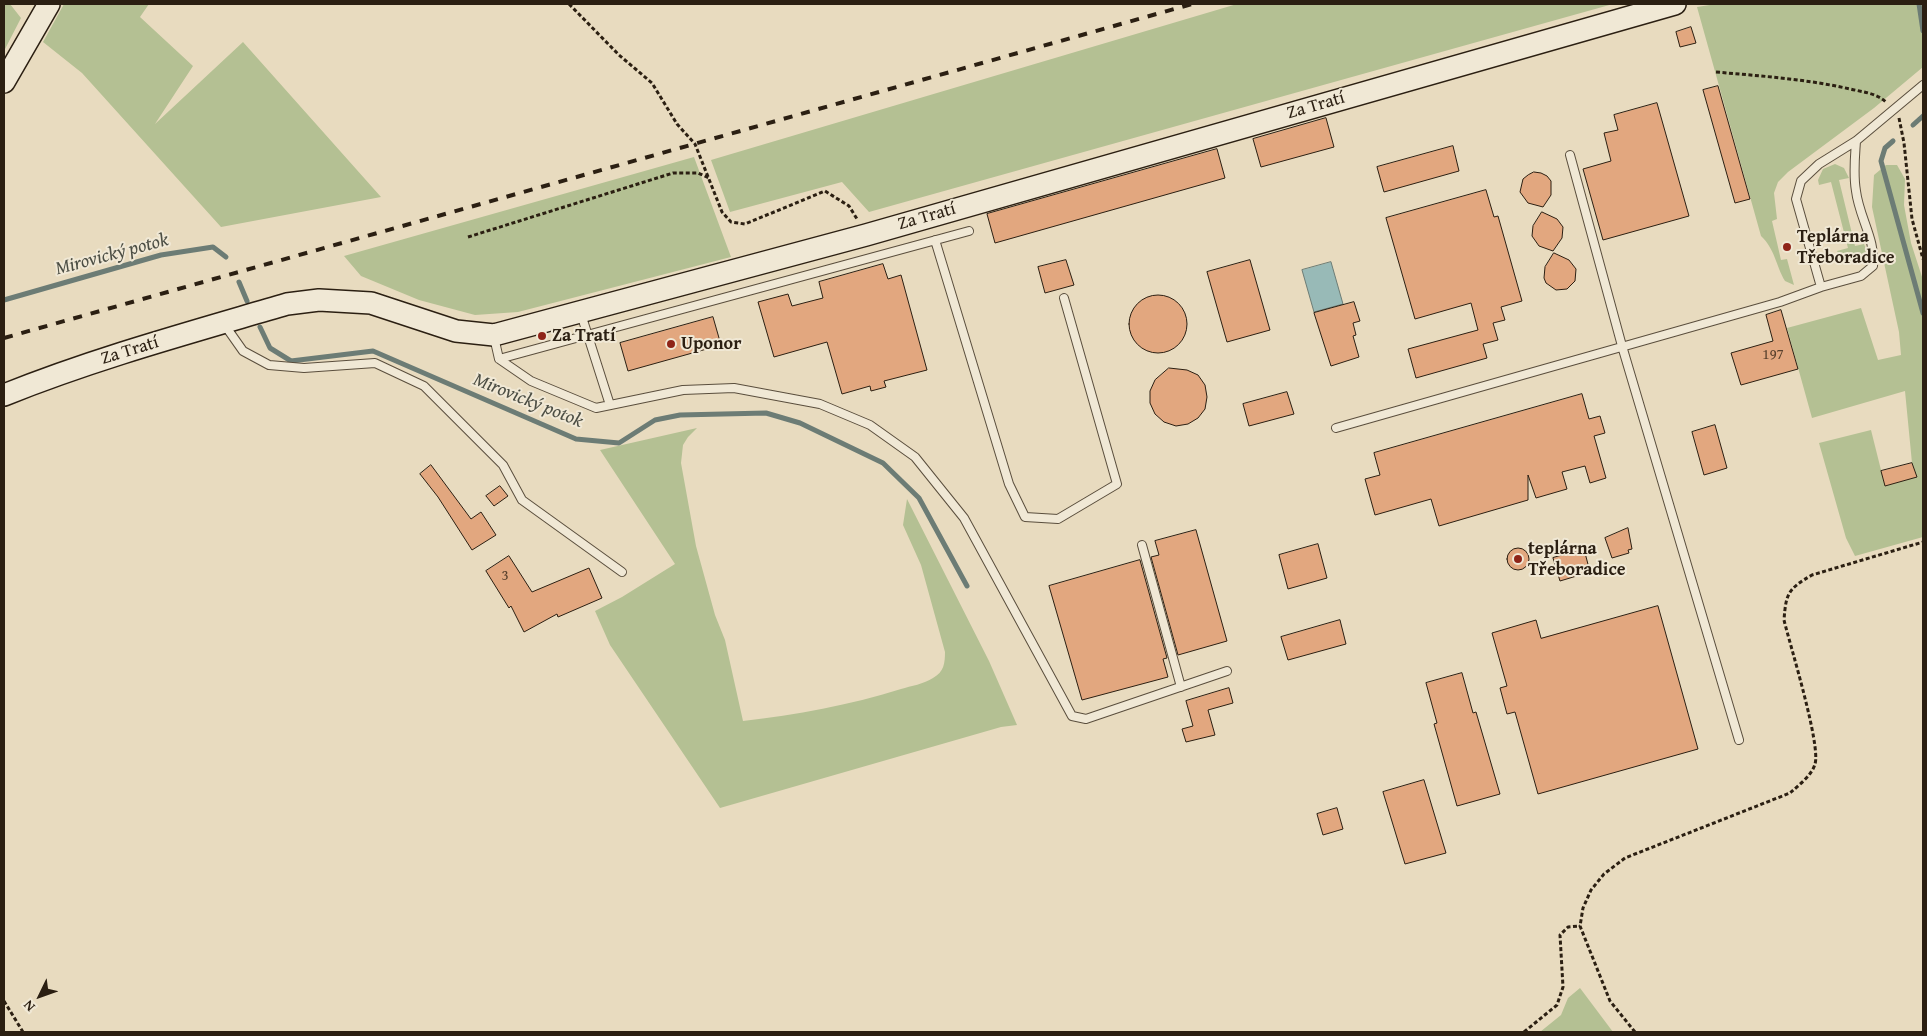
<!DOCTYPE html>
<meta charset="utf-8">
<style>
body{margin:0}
#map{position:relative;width:1927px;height:1036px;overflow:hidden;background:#e8dbbf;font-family:"Gentium Book Plus",serif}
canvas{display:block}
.frame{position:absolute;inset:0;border:5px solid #2b1f12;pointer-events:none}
.north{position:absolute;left:15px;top:971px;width:50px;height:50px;-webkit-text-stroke:4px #f0e8d5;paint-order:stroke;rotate:228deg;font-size:14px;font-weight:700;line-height:20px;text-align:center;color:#2b1f12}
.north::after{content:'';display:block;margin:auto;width:18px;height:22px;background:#2b1f12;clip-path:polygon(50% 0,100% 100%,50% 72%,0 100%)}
</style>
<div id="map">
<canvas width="1927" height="1036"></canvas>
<div class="frame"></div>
<div class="north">N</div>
</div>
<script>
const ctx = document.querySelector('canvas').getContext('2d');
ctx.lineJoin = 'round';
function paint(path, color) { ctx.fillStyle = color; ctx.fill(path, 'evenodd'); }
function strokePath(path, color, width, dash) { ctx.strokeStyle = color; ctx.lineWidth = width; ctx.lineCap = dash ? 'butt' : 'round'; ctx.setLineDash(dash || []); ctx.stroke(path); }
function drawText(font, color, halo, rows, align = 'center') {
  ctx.font = font + ' "Gentium Book Plus",serif'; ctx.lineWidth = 4; ctx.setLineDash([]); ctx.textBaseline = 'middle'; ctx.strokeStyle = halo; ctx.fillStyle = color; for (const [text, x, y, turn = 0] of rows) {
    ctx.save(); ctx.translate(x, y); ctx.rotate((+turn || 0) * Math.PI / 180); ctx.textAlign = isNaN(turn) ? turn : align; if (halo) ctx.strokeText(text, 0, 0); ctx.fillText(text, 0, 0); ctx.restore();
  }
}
paint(new Path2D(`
 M4 4H10L21 18 4 51Z
 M64 4H149L140 17 193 66 155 124 243 42 381 197 221 227 82 73 43 42Z
 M1237 4H1613L869 212 842 182 730 212 711 160Z
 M1716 4H1923V67L1874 108 1788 172 1778 182 1774 193 1777 219 1772 221 1781 260 1787 259 1794 285 1785 281C1776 266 1775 249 1761 236L1697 7Z
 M694 157 731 257 518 312 475 315 419 300 361 276 344 256Z
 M1835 164 1844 168 1849 178 1839 180 1855 246 1864 244 1866 249C1865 261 1854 264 1843 261L1837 251 1848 248 1831 182 1819 185 1818 180 1823 169Z
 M1886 165H1897L1905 179 1904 205 1911 243 1923 280V537L1855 556 1846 538 1819 443 1871 430 1885 486 1916 477 1912 463 1905 391 1812 418 1787 328 1861 308 1878 360 1901 355 1899 332 1872 207 1874 175Z
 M697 428 688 437 683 445 681 463 696 546 715 615 725 640 743 721C796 715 850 705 901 689 911 686 924 684 933 678 944 672 945 663 945 652L921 565 903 525 907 499 989 661 1017 725 1001 727 720 808 610 645 595 611 622 597 675 564 600 450Z
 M1580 988 1613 1032H1540L1561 1015 1568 998Z`), '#b4c093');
const water = new Path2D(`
 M1331 262 1343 304 1314 312 1302 270Z`);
paint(water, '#98bab7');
strokePath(water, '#6c7c75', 1);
strokePath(new Path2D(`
 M1919 4 1923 31
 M1913 125 1923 116
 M1893 141 1885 148 1881 161 1923 313
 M239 282 247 301
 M4 300 161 255 213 247 226 257
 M260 327 270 348 291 361 373 351 576 439 619 443 655 420 680 415 766 413 800 423 883 463 919 498 967 586`), '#6c7c75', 5);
const building = new Path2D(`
 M1691 27 1696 43 1680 47 1676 32Z
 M1718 86 1750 199 1735 203 1703 90Z
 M1657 103 1689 216 1603 240 1583 169 1611 161 1604 133 1618 130 1614 115Z
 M1326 118 1334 147 1261 167 1253 139Z
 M1453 146 1459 171 1384 192 1377 167Z
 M1217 149 1225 178 995 243 987 214Z
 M1534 172 1541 173 1547 176 1551 181V195L1543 207 1528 203 1520 192 1523 179 1528 175Z
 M1486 190 1494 217 1498 216 1522 301 1501 307 1505 320 1493 323 1498 340 1483 344 1487 358 1416 378 1408 349 1478 330 1471 303 1415 319 1386 218Z
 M1542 212 1557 219 1563 227 1562 238 1553 251 1539 246 1532 236 1533 226Z
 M1554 253 1569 260 1576 269 1575 281 1567 289 1556 290 1546 283 1544 278 1545 267Z
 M1066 260 1074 285 1045 293 1038 267Z
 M1250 260 1270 330 1227 342 1207 272Z
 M883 264 888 279 901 275 927 370 884 381 886 387 871 391 870 386 842 394 827 342 774 357 758 302 788 294 792 306 823 298 819 282Z
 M1129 324a29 29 0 1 1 58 0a29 29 0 1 1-58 0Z
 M1354 302 1360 321 1353 323 1356 335 1353 336 1359 357 1331 366 1314 313Z
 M1781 310 1798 369 1741 385 1731 353 1773 341 1766 315Z
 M713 317 721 345 628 371 620 343Z
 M1169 368 1187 370 1198 375 1205 385 1207 397 1205 409 1198 418 1188 424 1176 426 1164 422 1155 414 1150 403V391L1155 380Z
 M1287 392 1294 414 1249 426 1243 404Z
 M1582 394 1589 419 1600 416 1605 433 1594 436 1606 478 1590 483 1585 466 1562 472 1567 489 1536 498 1528 475V500L1439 526 1431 499 1375 515 1365 479 1380 475 1374 453Z
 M1715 425 1727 468 1704 475 1692 432Z
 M1912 463 1917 477 1885 486 1881 471Z
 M431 465 471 519 481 512 496 535 472 550 438 497 420 474Z
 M500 486 508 496 494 506 486 496Z
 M1628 528 1632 549 1628 550 1629 553 1612 558 1605 538Z
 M1196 530 1227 641 1178 655 1151 557 1159 555 1155 541Z
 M1318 544 1327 578 1288 589 1279 555Z
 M1507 559a11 11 0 1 1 22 0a11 11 0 1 1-22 0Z
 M1584 549 1590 572 1560 581 1553 558Z
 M509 556 532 592 589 568 602 598 558 617 557 614 524 632 511 606 509 608 486 571Z
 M1140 560 1167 658 1163 659 1168 677 1082 700 1049 586Z
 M1658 606 1698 749 1538 794 1515 712 1507 714 1500 688 1507 686 1492 633 1536 620 1541 638Z
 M1340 620 1346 644 1288 660 1281 637Z
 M1462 673 1473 713 1476 712 1500 794 1457 806 1434 724 1437 723 1426 683Z
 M1229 688 1233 703 1208 710 1215 735 1186 742 1182 729 1193 726 1186 701Z
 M1424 780 1446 853 1405 864 1383 792Z
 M1337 808 1343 829 1323 835 1317 814Z`);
paint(building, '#e2a77f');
strokePath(building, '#2b1f12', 1);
const lane = new Path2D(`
 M1570 155 1622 346 1739 740
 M935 240 1009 484 1025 517 1058 519 1117 484 1064 298
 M1821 287 1796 199 1801 181 1819 164 1856 141 1923 85
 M581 314 610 405
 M224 324 243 351 269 365 304 368 375 363 424 386 503 465 522 500 622 572
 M494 337 499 359 531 381 596 408 683 390 734 388 820 404 870 425 915 457 964 518 1072 716 1086 719 1227 671
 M499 359 969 231
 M1336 428 1780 302 1821 287 1861 276 1873 266C1876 240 1859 217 1856 191 1853 174 1855 157 1856 141
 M1142 545 1181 687`);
const secondary = new Path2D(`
 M4 82 49 4
 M4 395C96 358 192 332 287 304L319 300 371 303 456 331 494 335 866 235 1675 4`);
strokePath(lane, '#5a4e3d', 10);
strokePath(secondary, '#2b1f12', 24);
strokePath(new Path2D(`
 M569 4 619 55 652 83 677 124 695 144 722 212 731 222 745 224 825 191 849 206 857 219
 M1716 72C1761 76 1806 79 1850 89 1863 92 1876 93 1886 102
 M1899 118 1904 143 1912 219 1923 259
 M468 237 673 173H698L709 178
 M4 1001 23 1032
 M1524 1032 1557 1005 1563 987 1560 935 1568 927 1580 926
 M1635 1032 1610 1001 1580 926 1583 908 1591 890 1604 874 1625 858 1790 793C1799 785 1812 775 1815 764 1821 745 1790 645 1784 620 1786 593 1788 589 1812 575L1923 542`), '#2b1f12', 3, [4, 2.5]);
strokePath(lane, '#f0e8d5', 8);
strokePath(secondary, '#f0e8d5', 21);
strokePath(new Path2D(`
 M4 338 1192 4`), '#2b1f12', 4, [9, 9]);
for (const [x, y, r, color] of [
 [1787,247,5,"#8f2418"],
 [542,336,5,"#8f2418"],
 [671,344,5,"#8f2418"],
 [1518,559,5,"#8f2418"]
]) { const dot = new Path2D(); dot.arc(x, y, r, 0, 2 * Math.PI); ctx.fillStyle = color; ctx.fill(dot); strokePath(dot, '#f0e8d5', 2); }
drawText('15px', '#59412d', null, [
 ["197",1773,355],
 ["3",505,576]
]);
drawText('18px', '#2b1f12', '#f0e8d5', [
 ["Za Tratí",1316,106,-16],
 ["Za Tratí",927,217,-16],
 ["Za Tratí",130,351,-17]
]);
drawText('bold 18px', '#2b1f12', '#f0e8d5', [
 ["Teplárna",1797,237],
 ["Třeboradice",1797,258],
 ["Za Tratí",552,336],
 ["Uponor",681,344],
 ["teplárna",1528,549],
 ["Třeboradice",1528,570]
], 'left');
drawText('italic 19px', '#4c4e44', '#f0e8d5', [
 ["Mirovický potok",112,255,-15],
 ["Mirovický potok",528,401,22]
]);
</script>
